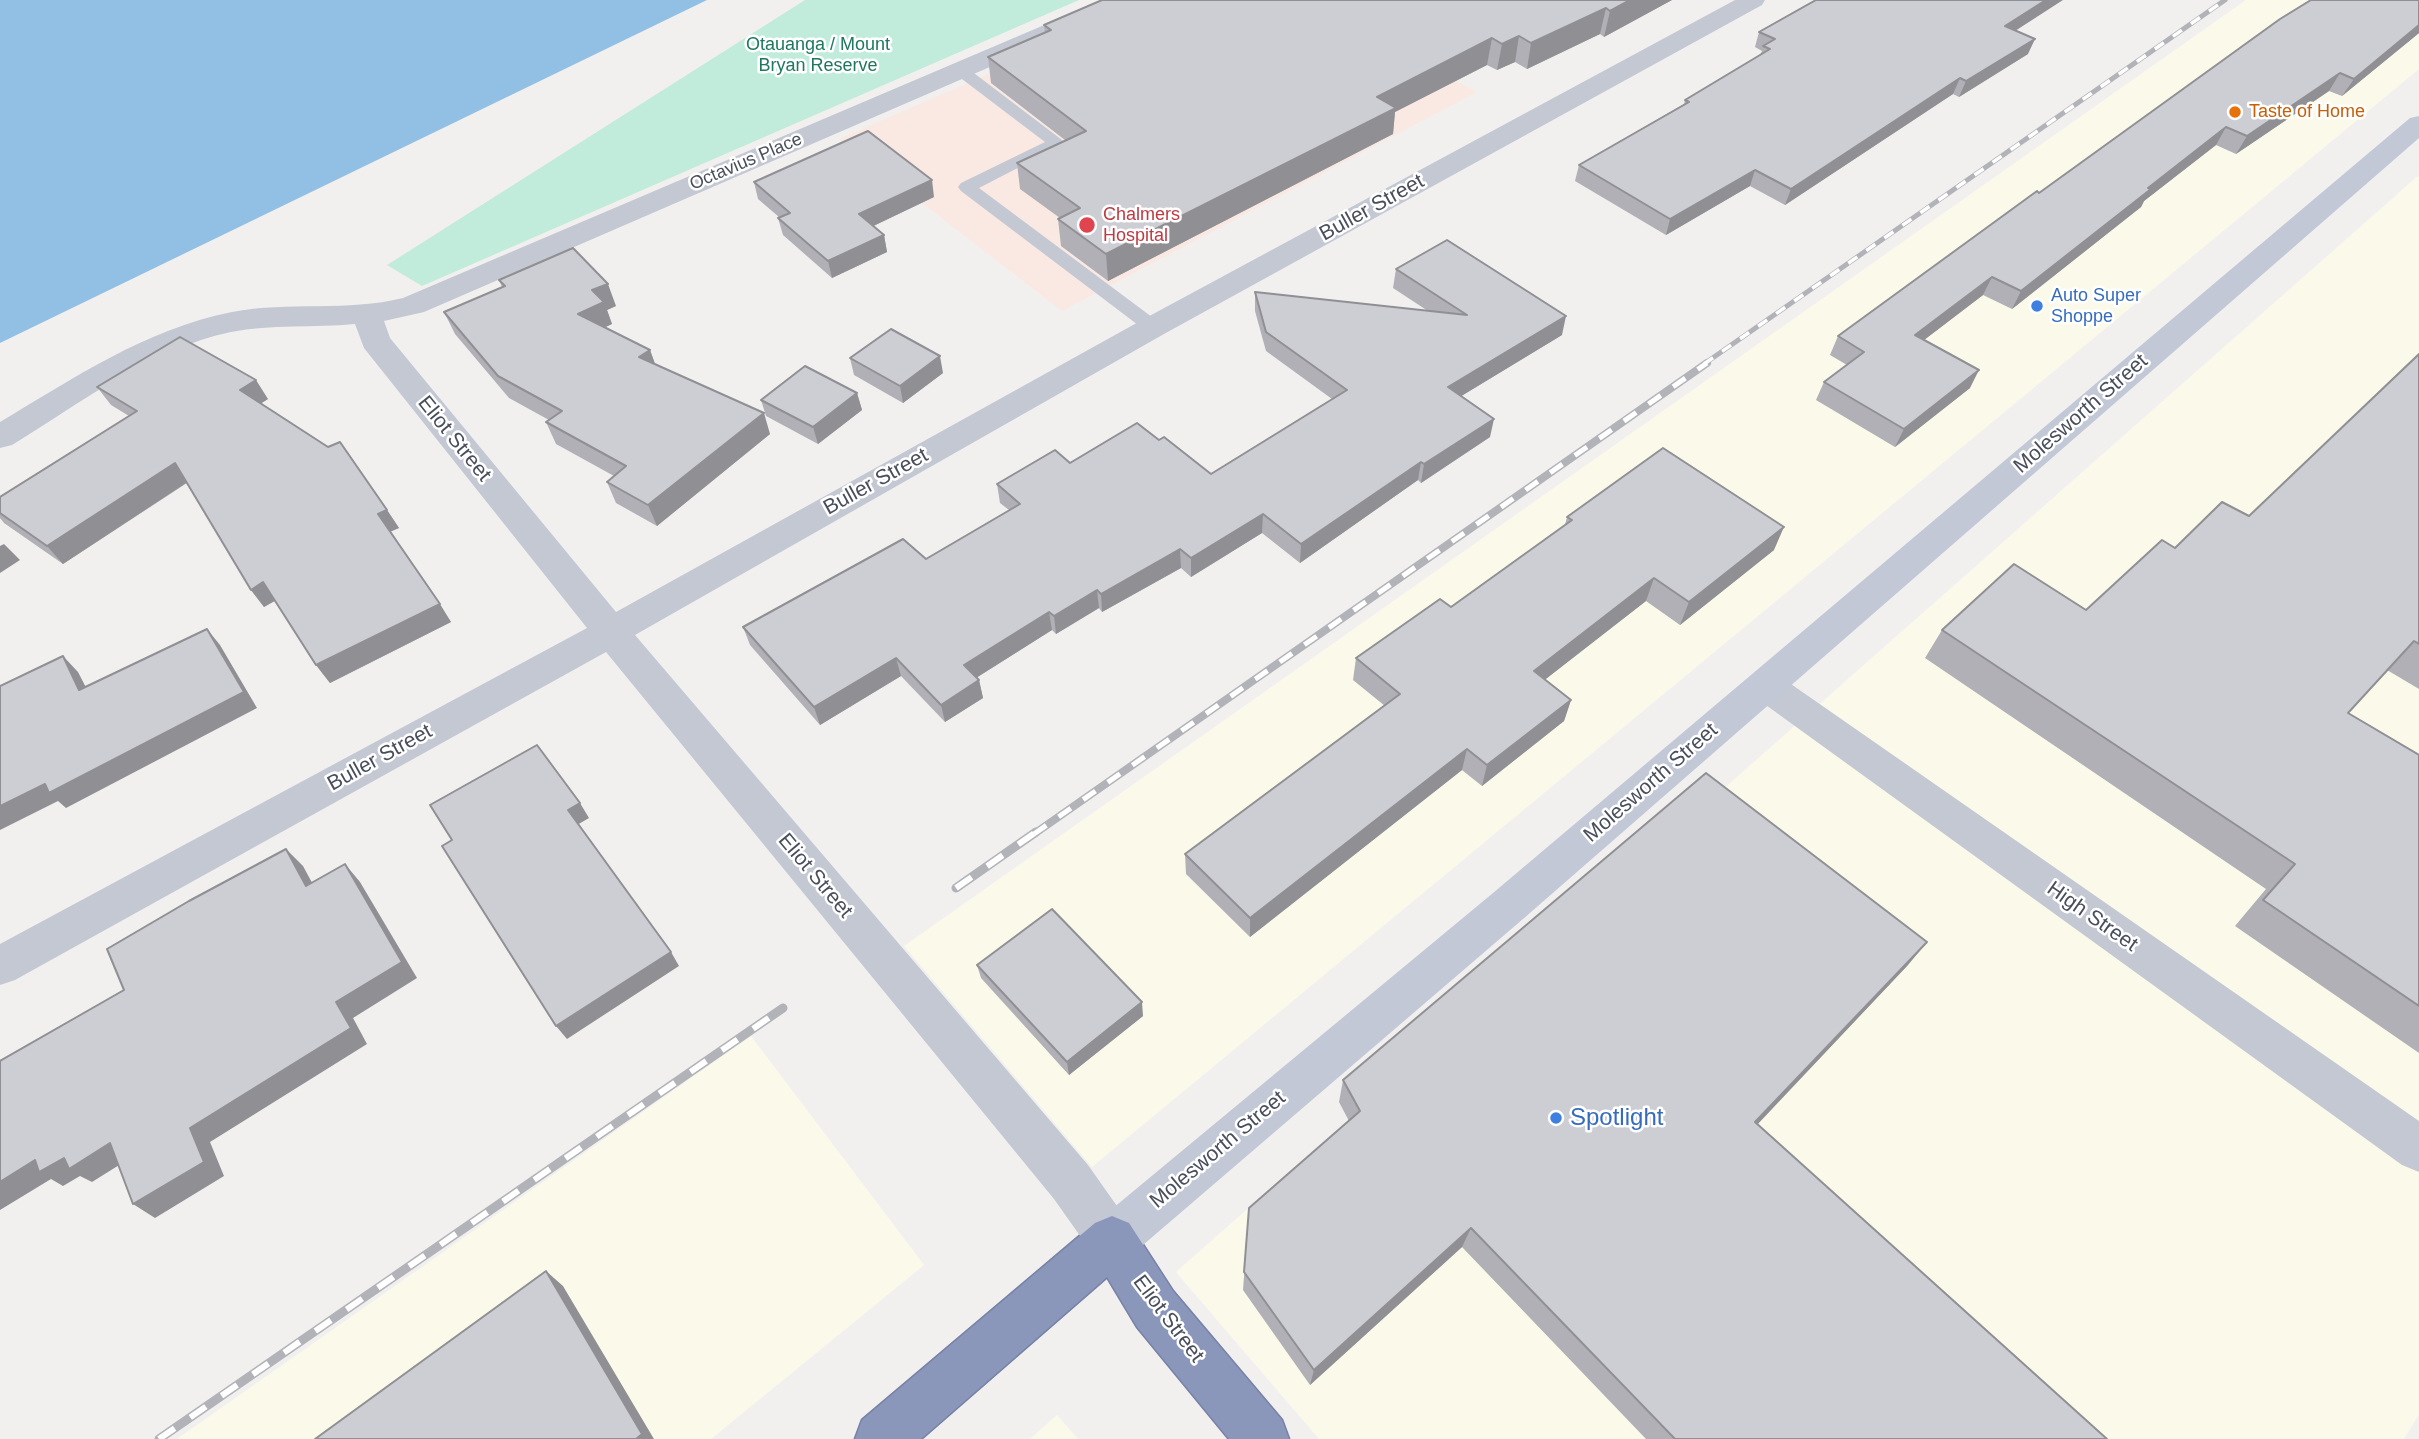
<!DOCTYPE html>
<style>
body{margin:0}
canvas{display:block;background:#f1f0ef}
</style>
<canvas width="2419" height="1439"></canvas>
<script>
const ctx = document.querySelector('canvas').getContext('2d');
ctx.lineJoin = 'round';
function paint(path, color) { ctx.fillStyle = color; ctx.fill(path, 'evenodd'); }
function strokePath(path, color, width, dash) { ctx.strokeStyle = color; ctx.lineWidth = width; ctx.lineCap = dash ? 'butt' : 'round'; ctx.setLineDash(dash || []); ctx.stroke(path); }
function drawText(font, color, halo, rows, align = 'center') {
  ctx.font = font + ' Helvetica,sans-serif'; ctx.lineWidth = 5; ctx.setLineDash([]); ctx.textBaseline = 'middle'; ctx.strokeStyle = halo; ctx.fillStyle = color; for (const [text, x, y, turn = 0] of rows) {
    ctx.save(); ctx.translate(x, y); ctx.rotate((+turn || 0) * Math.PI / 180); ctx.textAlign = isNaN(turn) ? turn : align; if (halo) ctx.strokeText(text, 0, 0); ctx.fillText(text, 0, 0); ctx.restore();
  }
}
paint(new Path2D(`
 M2246 0H2419V69L1092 1167 904 946Z
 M2419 175V1414L2404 1439H1319L1176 1272Z
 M751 1036 924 1265 711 1439H177Z
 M1057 1415 1078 1439H1030Z`), '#fbfaea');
paint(new Path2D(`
 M1330 11 1477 92 1062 311 839 139 1129 13Z`), '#f9e9e2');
paint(new Path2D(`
 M805 0H1079L422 286 387 265Z`), '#c1ebdb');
paint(new Path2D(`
 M0 0H707L0 343Z`), '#92c0e5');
const highway = new Path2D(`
 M1112 1216 1129 1223 1173 1291 1282 1420 1289 1439H1229L1137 1327 1107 1277 921 1439H855L862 1420 1095 1223Z`);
strokePath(highway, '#7682a6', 3);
paint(new Path2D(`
 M960 65 966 67 1066 143 979 188 1160 323 1163 327 1160 331H1146L961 191 958 187 961 183 1045 142 954 73 952 70 954 67Z`), '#c4c8d3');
paint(new Path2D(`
 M1103 0H1136L1133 5 424 312 384 321 390 338 616 612 1142 320 1735 0H1765L1762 5 1164 334 635 635 1088 1165 1129 1223 1136 1240 1129 1257 1112 1264 1095 1257 1054 1199 606 652 15 980 0 985V944L587 628 364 348 355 324C314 328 271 324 231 332 150 349 81 403 12 445L0 448V422C74 378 146 329 232 312 289 301 347 312 403 298Z
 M1765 670 1778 675 2419 1121V1172L2402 1165 1752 695 1746 685 1752 675Z`), '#c4c8d3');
paint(new Path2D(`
 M2419 116V138L1523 919 1129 1257 1112 1264 1095 1257 1088 1240 1095 1223 1493 893 2410 118Z`), '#c3c8d6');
paint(highway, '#8b97ba');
const railFar2 = new Path2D(`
 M1704 364 2225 0`);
const railFar1 = new Path2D(`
 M1034 834 1707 363`);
const rail = new Path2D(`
 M956 888 1036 832
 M159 1439 783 1008`);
strokePath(railFar2, '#b2b3b9', 5);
strokePath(railFar1, '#b2b3b9', 8);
strokePath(rail, '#b2b3b9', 9);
strokePath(railFar2, '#fff', 3.5, [11]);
strokePath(railFar1, '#fff', 5, [15]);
strokePath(rail, '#fff', 6, [19]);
paint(new Path2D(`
 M1672 0 1604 37 1600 34 1527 69 1515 62 1497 70 1487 65 1395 112 1393 134 1108 281 1061 246 1058 219 1060 218 1020 189 1017 163 1065 140 991 83 988 57 1045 33 1044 25Z
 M2419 0V33L2342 96 2329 91 2236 154 2216 145 2144 201 2141 207 2012 309 1983 295 1924 340 1970 388 1895 447 1816 400 1824 382 1847 365 1830 355 1838 336 2039 193Z
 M2015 30 2028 54 1959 97 1953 94 1785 205 1750 186 1666 235 1575 181 1579 165 1684 104 1685 100 1760 55 1762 51 1755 47 1759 32Z
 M754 182 934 197 873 226 884 235 887 252 832 278 783 235 778 218 779 217 758 199Z
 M1396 269 1562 335 1461 396 1490 437 1421 483 1418 480 1300 563 1262 533 1191 577 1181 568 1102 612 1099 608 1056 634 1052 630 976 678 979 680 983 698 945 722 901 676 820 725 750 645 743 627 926 559 1009 510 1000 503 997 484 1070 463 1159 440 1211 474 1332 399 1266 351 1255 311V292L1428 311 1393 288Z
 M499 280 616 306 607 310 612 324 605 327 650 350 655 364 770 434 657 526 616 503 607 482 614 476 556 444 546 422 549 420 509 398 455 334 444 312 502 287Z
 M2419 354V689L2387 670 2348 713 2419 755V1053L2235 926 2266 889 1925 658 1942 630 2086 610 2175 548 2249 516Z
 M850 358 943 373 903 403 854 375Z
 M97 387 268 399 260 404 387 510 399 528 390 532 451 622 330 683 316 665 275 601 264 607 251 590 187 483 63 564 4 523 0 518V497L129 416 111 405Z
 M857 393 862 410 818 444 766 416 761 400Z
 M1567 517 1774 550 1680 625 1646 601 1545 679 1571 700 1564 721 1482 786 1462 770 1250 937 1186 874 1185 854 1385 706 1353 680 1356 658 1451 607 1565 525Z
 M1927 942 1907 966 1757 1124 2107 1439H1646L1462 1247 1310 1385 1243 1290 1249 1208 1349 1121 1339 1102 1343 1080Z
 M977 965 1143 1016 1069 1075 981 978Z`), '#b0b0b6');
paint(new Path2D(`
 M1630 0H1672L1604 37 1610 11Z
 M2046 0H2063L1998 42 2005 26Z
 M1606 8 1600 34 1527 69 1531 43Z
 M2419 25V33L2342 96 2354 79Z
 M1519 36 1515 62 1497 70 1502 44Z
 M1492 38 1487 65 1395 112 1393 134 1108 281 1106 254 1377 97Z
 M2035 39 2028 54 1959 97 1966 81Z
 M2340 73 2329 91 2236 154 2247 136Z
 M1960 78 1953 94 1785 205 1791 189Z
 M2226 127 2216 145 2144 201 2141 207 2012 309 2021 291 2148 188Z
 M1755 170 1750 186 1666 235 1670 219Z
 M932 180 934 197 863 231 859 214Z
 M884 235 887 252 832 278 828 261Z
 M1992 277 1983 295 1907 353 1915 335Z
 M608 284 616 306 607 310 612 324 587 336 578 314 592 290Z
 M1566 316 1562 335 1445 406 1448 387Z
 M650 350 658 372 639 357Z
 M940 356 943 373 903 403 900 386Z
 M1979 370 1970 388 1895 447 1904 429Z
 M256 380 268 399 252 409 240 390Z
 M857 393 862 410 818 444 813 427Z
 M764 413 770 434 657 526 648 505Z
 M1494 419 1490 437 1421 483 1424 464Z
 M1421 462 1418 480 1300 563 1301 544Z
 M175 463 189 481 63 564 47 546Z
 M387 510 399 528 389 532 378 514Z
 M1263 514 1262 533 1191 577V558Z
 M1784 527 1774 550 1680 625 1689 602Z
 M4 544 20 560 0 573V546Z
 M1180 549 1181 568 1102 612 1101 594Z
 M1654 578 1646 601 1528 693 1534 671Z
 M263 582 276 600 264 607 251 590Z
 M1097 590 1099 608 1056 634 1054 616Z
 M440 604 451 622 330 683 316 665Z
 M1049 612 1052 630 968 683 964 665Z
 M207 629 220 645 257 708 66 808 58 801 0 830V806Z
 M63 656 78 672 95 705 79 690Z
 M896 658 901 676 820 725 814 707Z
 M979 680 983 698 945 722 941 705Z
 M1571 700 1564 721 1482 786 1487 765Z
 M1467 749 1462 770 1250 937V918Z
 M580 803 589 818 577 825 568 810Z
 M286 849 303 866 323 903 306 886Z
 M345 864 360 882 417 978 353 1018 367 1044 210 1142 224 1176 155 1218 133 1204 190 1128 336 1002Z
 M1927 942 1907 966 1739 1144 1755 1122Z
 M671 952 679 966 567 1039 556 1026Z
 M1142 1002 1143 1016 1069 1075 1067 1062Z
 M110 1143 132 1157 92 1182 80 1176 63 1186 51 1179 0 1210V1182L35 1160 64 1158Z
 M1471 1228 1462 1247 1310 1385 1314 1370Z
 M546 1271 563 1286 654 1439H636Z`), '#909094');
const building = new Path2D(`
 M1102 0H1630L1610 11 1606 8 1531 43 1519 36 1502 44 1492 38 1377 97 1396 108 1106 254 1058 219 1080 208 1017 163 1086 131 988 57 1051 30 1044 25Z
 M1816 0H2046L2005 26 2035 39 1966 81 1960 78 1791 189 1755 170 1670 219 1579 165 1689 102 1685 100 1770 49 1763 46 1775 39 1759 32Z
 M2311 0H2419V25L2354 79 2340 73 2247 136 2226 127 2148 188 2151 189 2021 291 1992 277 1915 335 1979 370 1904 429 1824 382 1864 352 1838 336 2037 191 2039 193 2280 19Z
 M868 131 932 180 859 214 884 235 828 261 778 218 790 213 754 182Z
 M1447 240 1566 316 1448 387 1494 419 1424 464 1421 462 1301 544 1263 514 1191 558 1180 549 1101 594 1097 590 1054 616 1049 612 964 665 979 680 941 705 896 658 814 707 743 627 903 539 926 559 1020 504 997 484 1055 450 1070 463 1137 423 1159 440 1164 437 1211 474 1347 390 1266 332 1255 292 1467 315 1396 269Z
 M573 248 608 284 592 290 604 302 578 314 650 350 639 357 764 413 648 505 607 482 626 466 546 422 562 411 498 376 444 312 505 286 499 280Z
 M891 329 940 356 900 386 850 358Z
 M180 337 256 380 240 390 328 447 340 442 387 510 378 514 440 604 316 665 263 582 251 590 175 463 47 546 0 513V497L137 411 97 387Z
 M2419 354V644L2414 641 2348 713 2419 755V1006L2263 900 2295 864 1942 630 2014 564 2086 610 2162 540 2175 548 2222 502 2249 516Z
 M805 366 857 393 813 427 761 400Z
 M1663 448 1784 527 1689 602 1654 578 1534 671 1571 700 1487 765 1467 749 1250 918 1185 854 1400 694 1356 658 1440 599 1451 607 1572 520 1567 517Z
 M207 629 244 692 49 793 45 784 0 806V686L63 656 79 690Z
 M537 745 580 803 568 810 671 952 556 1026 442 846 452 840 430 805Z
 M1706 773 1927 942 1755 1122 2107 1439H1675L1471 1228 1314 1370 1244 1272 1249 1208 1360 1111 1343 1080Z
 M286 849 306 886 345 864 402 962 336 1002 351 1028 190 1128 204 1162 133 1204 110 1143 69 1169 64 1158 39 1172 35 1160 0 1182V1061L124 990 107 949 189 901Z
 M1052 909 1142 1002 1067 1062 977 965Z
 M546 1271 642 1434 636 1439H315Z`);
paint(building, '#cdcdd4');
strokePath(building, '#909094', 2);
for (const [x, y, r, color] of [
 [2235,112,7,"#e8710a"],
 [1087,225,9,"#e0444e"],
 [2037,306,7,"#3f7fe0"],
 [1556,1118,7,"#3f7fe0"]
]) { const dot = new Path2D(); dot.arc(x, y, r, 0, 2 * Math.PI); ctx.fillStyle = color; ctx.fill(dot); strokePath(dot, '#fff', 2.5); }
drawText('18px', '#1f775f', '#fff', [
 ["Otauanga / Mount",818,45],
 ["Bryan Reserve",818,66]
]);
drawText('18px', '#c56008', '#fff', [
 ["Taste of Home",2249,112]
], 'left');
drawText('18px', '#494e5b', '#fff', [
 ["Octavius Place",746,162,-23]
]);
drawText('18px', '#be3a42', '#fff', [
 ["Chalmers",1103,215],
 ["Hospital",1103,236]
], 'left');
drawText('18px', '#366cbe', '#fff', [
 ["Auto Super",2051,296],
 ["Shoppe",2051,317]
], 'left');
drawText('21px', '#494e5b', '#fff', [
 ["Buller Street",1372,208,-29],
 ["Molesworth Street",2081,414,-41],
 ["Eliot Street",454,439,51],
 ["Buller Street",876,482,-29],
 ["Buller Street",380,758,-29],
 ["Molesworth Street",1651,783,-41],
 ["Eliot Street",815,876,50],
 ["High Street",2092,917,35],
 ["Molesworth Street",1218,1150,-40],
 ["Eliot Street",1168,1319,53]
]);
drawText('24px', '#366cbe', '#fff', [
 ["Spotlight",1570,1118]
], 'left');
</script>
